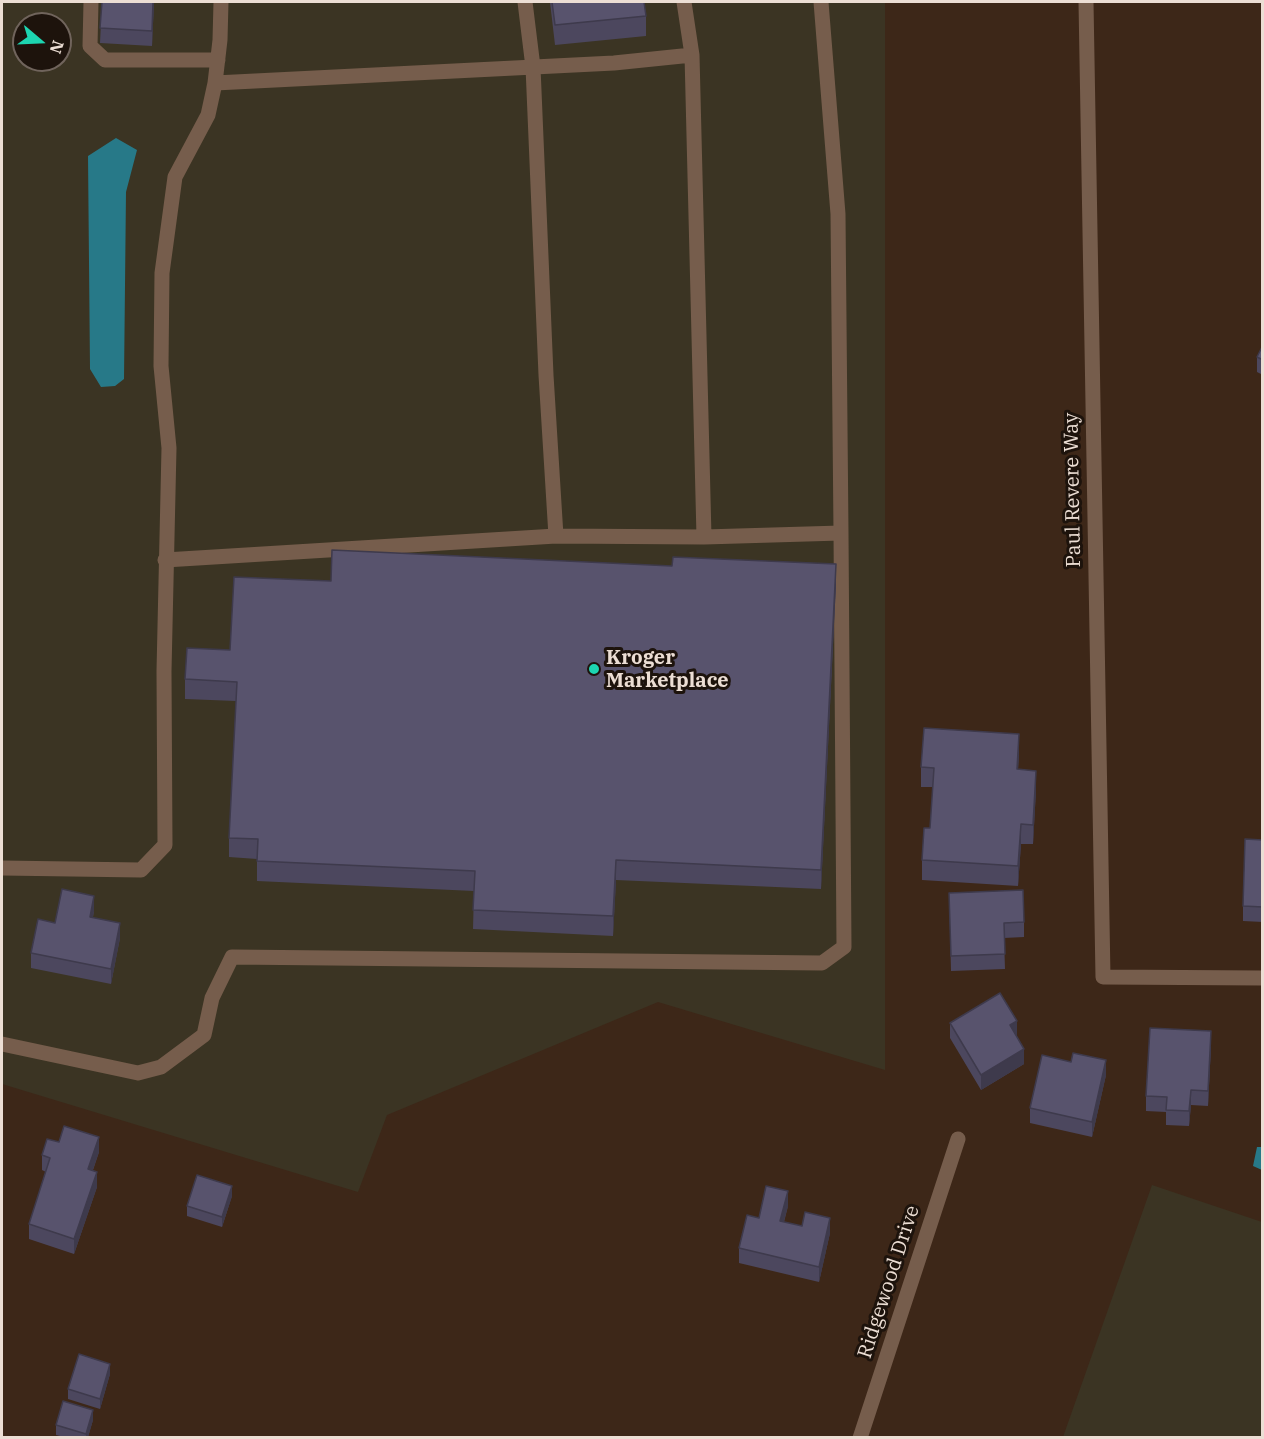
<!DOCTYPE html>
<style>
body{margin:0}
#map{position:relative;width:1264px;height:1439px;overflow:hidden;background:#3d2718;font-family:"IBM Plex Serif",serif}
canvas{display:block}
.frame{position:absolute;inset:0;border:3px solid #ecded4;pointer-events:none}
.north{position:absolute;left:12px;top:12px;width:60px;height:60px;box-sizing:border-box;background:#1d130c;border:2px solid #70645c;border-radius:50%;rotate:109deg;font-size:16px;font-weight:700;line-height:24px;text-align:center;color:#ecded4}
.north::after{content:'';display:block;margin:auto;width:21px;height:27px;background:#1dd5b1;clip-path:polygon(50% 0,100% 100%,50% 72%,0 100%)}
</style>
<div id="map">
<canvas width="1264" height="1439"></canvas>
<div class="frame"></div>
<div class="north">N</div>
</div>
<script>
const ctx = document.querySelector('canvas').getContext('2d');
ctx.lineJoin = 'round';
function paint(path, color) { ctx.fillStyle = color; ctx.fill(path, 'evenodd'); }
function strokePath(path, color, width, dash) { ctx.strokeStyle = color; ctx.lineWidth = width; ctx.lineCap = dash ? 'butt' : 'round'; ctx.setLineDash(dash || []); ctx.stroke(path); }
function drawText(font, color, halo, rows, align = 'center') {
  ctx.font = font + ' "IBM Plex Serif",serif'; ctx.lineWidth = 6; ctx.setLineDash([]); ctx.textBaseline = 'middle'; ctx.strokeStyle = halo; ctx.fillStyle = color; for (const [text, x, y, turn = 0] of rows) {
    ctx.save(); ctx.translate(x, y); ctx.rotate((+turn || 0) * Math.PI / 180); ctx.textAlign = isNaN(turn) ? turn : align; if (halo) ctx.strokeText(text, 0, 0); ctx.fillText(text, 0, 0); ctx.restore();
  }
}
paint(new Path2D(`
 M2 2H885V1070L658 1002 387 1115 358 1192 2 1084ZM24 24H60V60H24Z
 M1152 1185 1262 1222V1437H1063Z`), '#3b3423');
paint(new Path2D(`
 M116 138 137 150 126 192 124 379 115 386 101 387 90 369 88 156Z
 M1257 1147H1262V1170L1253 1166Z`), '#277988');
strokePath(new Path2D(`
 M91 2 90 46 105 60H218
 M525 2 533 67 546 375 556 536
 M684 2 692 55 704 537
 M215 83 614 63 692 55
 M165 560 556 536 704 537 841 533 838 214 821 2
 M2 868 141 870 165 845 164 671 169 448 161 366 162 273 175 177 208 115 215 83 220 40 221 2
 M2 1044 138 1073 161 1067 204 1035 212 998 232 957 822 963 844 947 841 533`), '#765d4c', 15);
strokePath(new Path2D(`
 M1086 2 1103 977 1262 978
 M860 1438 958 1139`), '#765d4c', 15);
paint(new Path2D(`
 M102 2H154L152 46 100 43Z
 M550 2H644L646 16V36L555 45Z
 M1263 345V375L1257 372V357Z
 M331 581 836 584 821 889 616 880 613 936 473 929 474 891 257 881V859L229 857V838L236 701 185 699V679L230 650Z
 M1019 753 1018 770 1036 790 1033 844H1021L1018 886 922 880V860L930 828 933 787H921V767Z
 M1263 840V922L1243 921V906Z
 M949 893 1024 922V937L1004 938 1005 969 951 971Z
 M94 911 93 917 120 938 111 984 31 968V953L55 923Z
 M950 1023 1017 1036H1016L1024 1064 981 1090 950 1038Z
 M1211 1046 1208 1106 1191 1105 1189 1126 1166 1125V1112L1146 1111V1096Z
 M1106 1075 1092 1137 1030 1123V1108Z
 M59 1142 99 1152 93 1170 97 1187 74 1254 29 1239V1224L46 1172 42 1170V1155Z
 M232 1196 222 1227 187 1216V1206Z
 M788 1206 784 1222 830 1233 819 1282 739 1263V1248L759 1218Z
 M110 1374 100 1409 68 1399V1389Z
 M93 1420 88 1437H64L56 1435V1425Z`), '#4c475e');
paint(new Path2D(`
 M153 2H154L152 46V31Z
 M836 564V584L821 889V870Z
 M1019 734V753L1017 789V769Z
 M1036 771V790L1033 844V825Z
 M1021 824V844L1018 886V866Z
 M616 860V880L613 936V916Z
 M94 896V911L90 932V917Z
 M120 923V938L111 984V969Z
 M1017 1021V1036L1010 1040V1025Z
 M1211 1031V1046L1208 1106V1091Z
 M1024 1049V1064L981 1090V1075Z
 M1106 1060V1075L1092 1137V1122Z
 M1191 1090V1105L1189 1126V1111Z
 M99 1137V1152L88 1184V1169Z
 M97 1172V1187L74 1254V1239Z
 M232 1186V1196L222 1227V1217Z
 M788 1191V1206L780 1236V1221Z
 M830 1218V1233L819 1282V1267Z
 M110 1364V1374L100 1409V1399Z
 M93 1410V1420L88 1437H86V1434Z`), '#3e3a4c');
const building = new Path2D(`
 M102 2H153L152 31 100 28Z
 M552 2H644L646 16 555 25Z
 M1263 345V360L1257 357Z
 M332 550 672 566 673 557 836 564 821 870 616 860 613 916 473 910 475 871 257 861 258 839 229 838 237 682 185 679 187 648 230 650 234 577 331 581Z
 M924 728 1019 734 1017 769 1036 771 1033 825 1021 824 1018 866 922 860 924 828H930L934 768 921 767Z
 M1245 839 1263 840V907L1243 906Z
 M62 889 94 896 90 917 120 923 111 969 31 953 38 919 55 923Z
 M1023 890 1024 922 1004 923 1005 954 951 956 949 893Z
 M1000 993 1017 1021 1010 1025 1024 1049 981 1075 950 1023Z
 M1150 1028 1211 1031 1208 1091 1191 1090 1189 1111 1166 1110 1167 1097 1146 1096Z
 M1073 1053 1106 1060 1092 1122 1030 1108 1042 1055 1071 1062Z
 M64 1126 99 1137 88 1169 97 1172 74 1239 29 1224 50 1158 42 1155 47 1139 59 1142Z
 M197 1175 232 1186 222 1217 187 1206Z
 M766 1186 788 1191 780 1221 802 1226 805 1212 830 1218 819 1267 739 1248 747 1215 759 1218Z
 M79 1354 110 1364 100 1399 68 1389Z
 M63 1401 93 1410 86 1434 56 1425Z`);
paint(building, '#58536d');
strokePath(building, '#3e3a4c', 1.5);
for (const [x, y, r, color] of [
 [594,669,6,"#1dd5b1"]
]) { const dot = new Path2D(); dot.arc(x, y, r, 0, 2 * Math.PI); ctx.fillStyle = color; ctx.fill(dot); strokePath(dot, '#1d130c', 2); }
drawText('20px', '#ecded4', '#1d130c', [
 ["Paul Revere Way",1073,490,-91],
 ["Ridgewood Drive",889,1282,-72]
]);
drawText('bold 20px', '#ecded4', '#1d130c', [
 ["Kroger",606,658],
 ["Marketplace",606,681]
], 'left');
</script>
